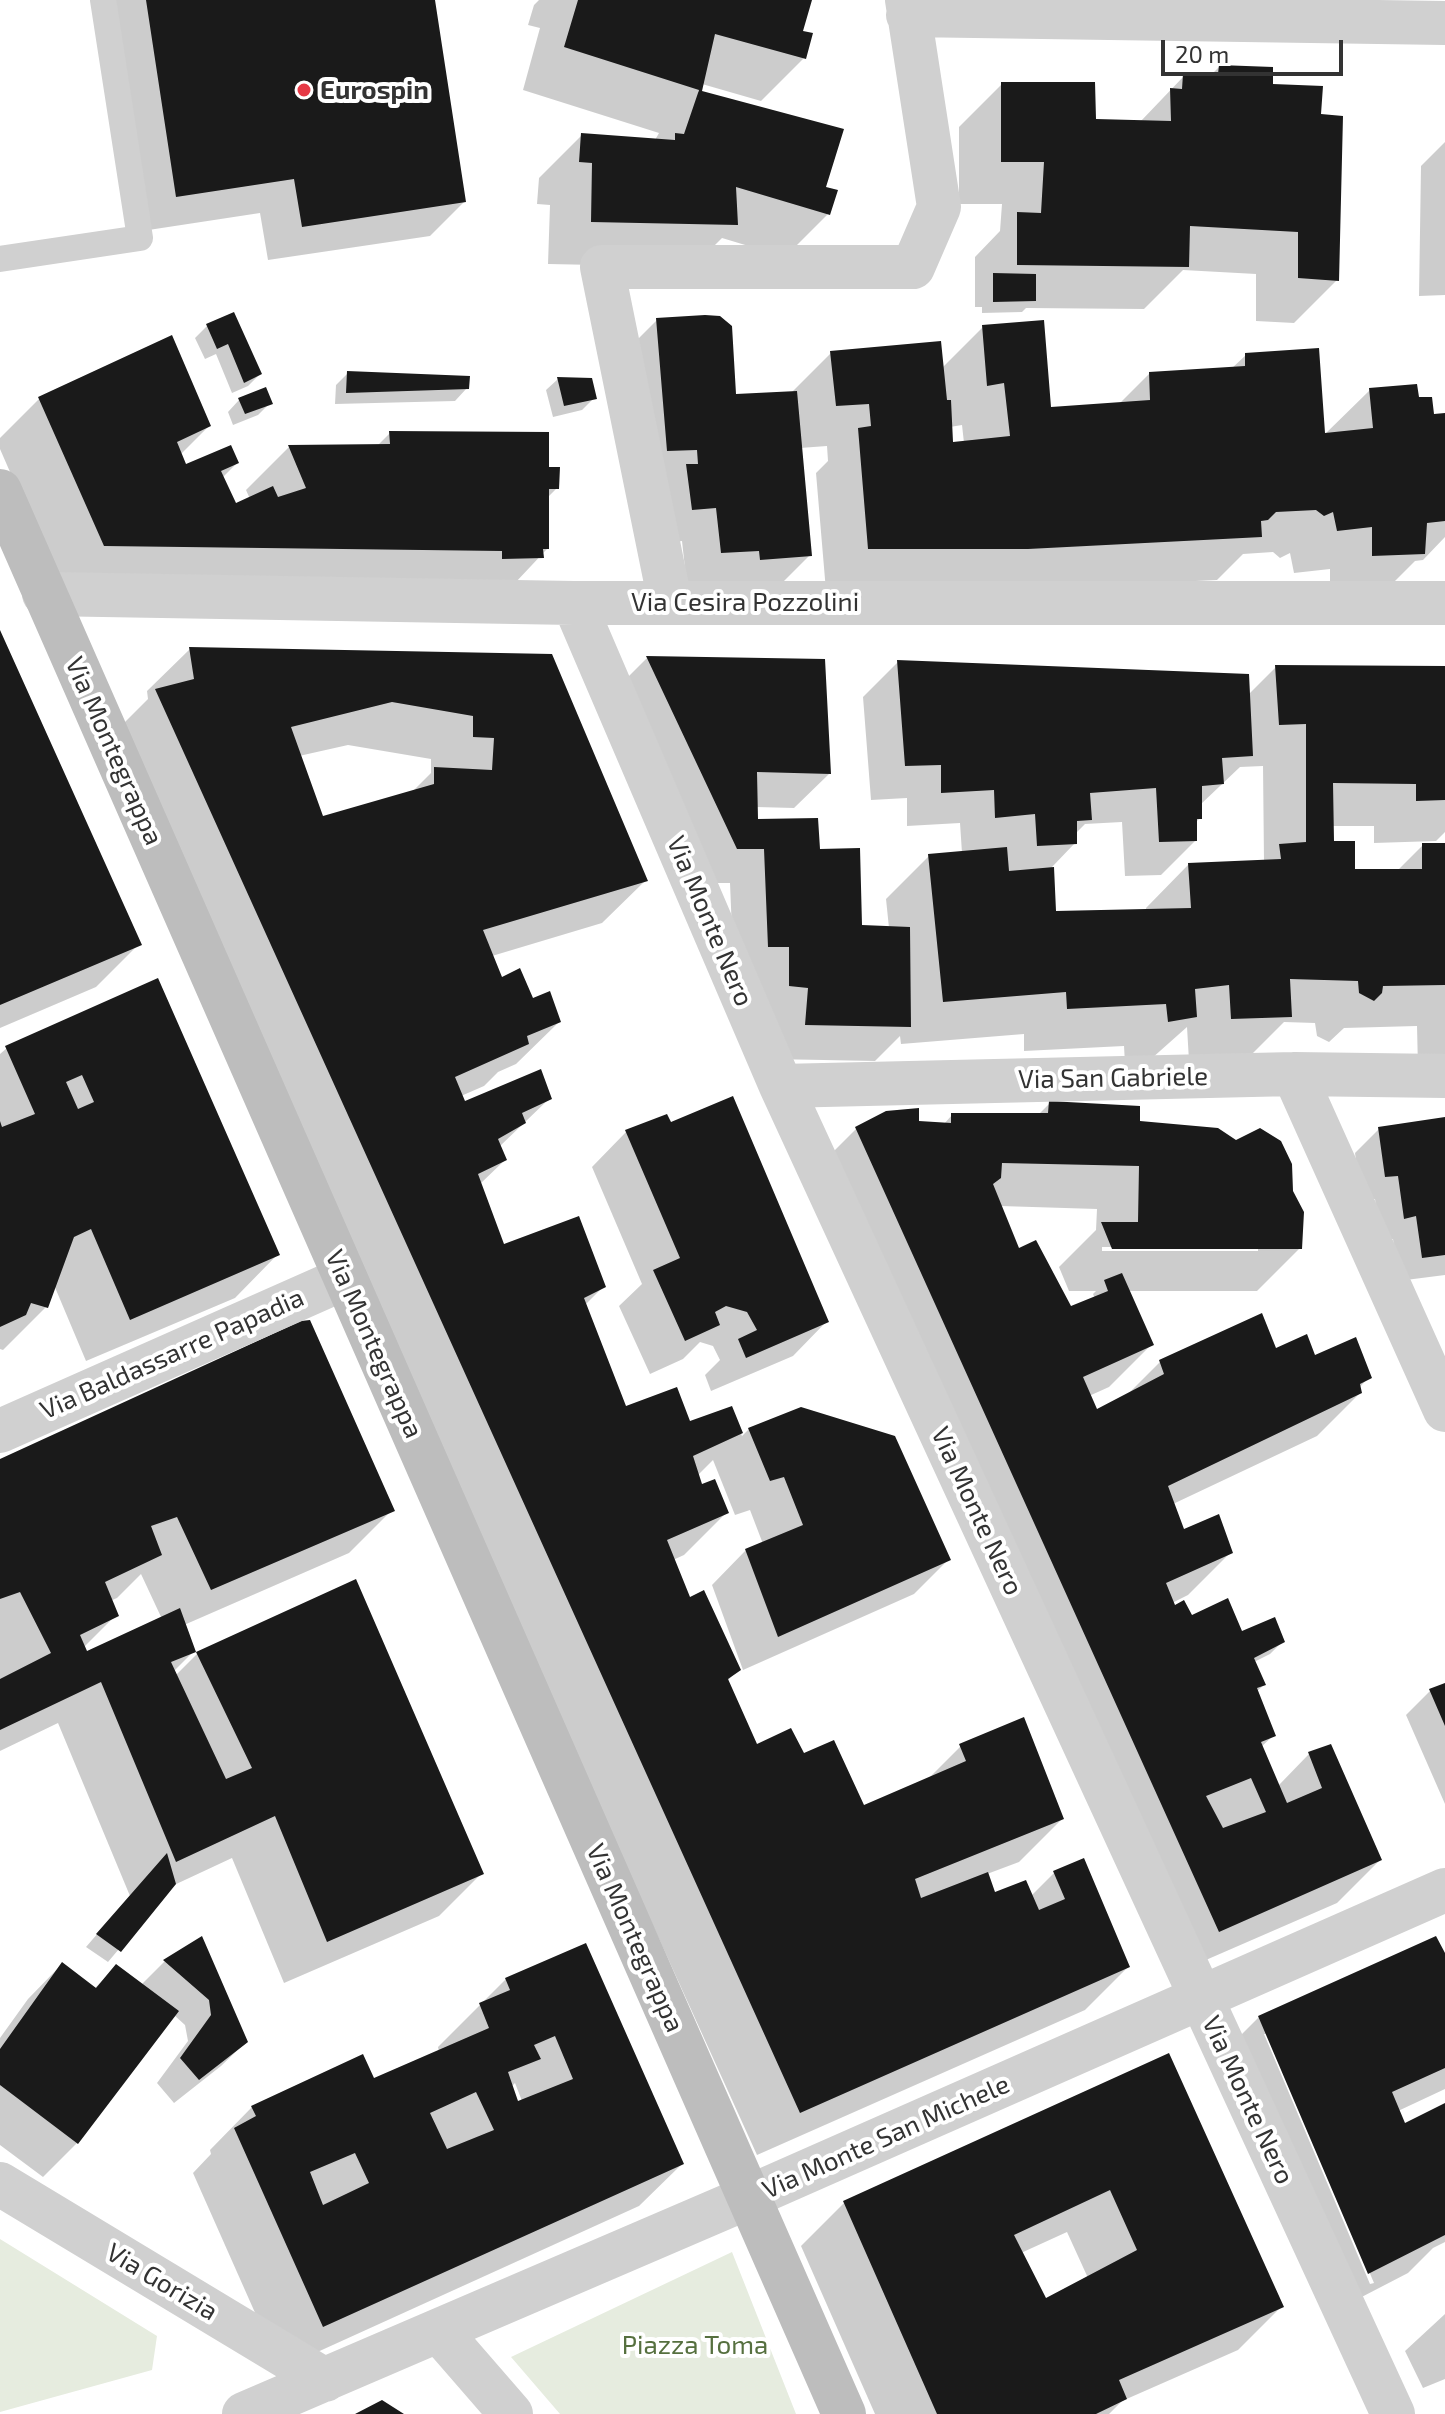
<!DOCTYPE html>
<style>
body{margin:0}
#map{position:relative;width:1445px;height:2414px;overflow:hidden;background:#fff;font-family:"Exo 2",sans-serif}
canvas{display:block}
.scale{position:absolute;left:1161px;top:40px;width:182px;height:36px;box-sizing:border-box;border:4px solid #333;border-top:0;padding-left:10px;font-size:24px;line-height:28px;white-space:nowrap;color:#333;-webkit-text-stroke:6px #fff;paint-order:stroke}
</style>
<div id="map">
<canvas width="1445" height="2414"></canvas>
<div class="scale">20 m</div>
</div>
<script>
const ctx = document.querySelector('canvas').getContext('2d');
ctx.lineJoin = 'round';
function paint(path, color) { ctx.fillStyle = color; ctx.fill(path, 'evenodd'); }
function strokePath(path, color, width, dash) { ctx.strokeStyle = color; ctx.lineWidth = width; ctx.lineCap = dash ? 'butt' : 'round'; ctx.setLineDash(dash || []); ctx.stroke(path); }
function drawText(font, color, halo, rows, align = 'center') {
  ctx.font = font + ' "Exo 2",sans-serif'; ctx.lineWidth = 8; ctx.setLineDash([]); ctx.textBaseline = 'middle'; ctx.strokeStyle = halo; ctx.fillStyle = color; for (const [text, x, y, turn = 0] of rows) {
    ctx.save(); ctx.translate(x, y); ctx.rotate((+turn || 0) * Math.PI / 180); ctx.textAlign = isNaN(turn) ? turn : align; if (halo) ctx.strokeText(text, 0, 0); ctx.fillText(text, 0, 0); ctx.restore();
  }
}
paint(new Path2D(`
 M0 2239 157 2336 152 2370 0 2412Z
 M732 2252 796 2414H560L511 2357Z`), '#e6ecdf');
paint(new Path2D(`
 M107 0H433L464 202 430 236 268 260 260 213 142 231Z
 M539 0H810L801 32 804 58 761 101 702 84 698 92 841 131 824 188 828 214 785 257 722 238 693 267 548 264 550 205 537 204 539 178 582 135 655 140 659 133 523 90 540 28 528 25 534 5Z
 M1219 67 1272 86 1319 115 1337 280 1294 323 1256 321V274L1183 270 1144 309 1026 308 1022 312 982 313V307H975V257L1000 231 1002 204H959V127L1002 84 1094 121 1140 122 1184 76H1210Z
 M1445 142V295L1419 296 1421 166Z
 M233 314 260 374 248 386 232 393 216 354 205 359 195 338 207 326Z
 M657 320 734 396 790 394 831 353 942 368 983 327 1049 409 1119 404 1149 374 1231 369 1246 355 1323 436 1370 390 1417 399 1432 416 1445 415V537L1423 560 1415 561 1380 596 1330 598V569L1294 573 1290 553 1280 558 1273 552 1243 554 1217 580 984 591H826L816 473 828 461 827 446 800 448 810 555 775 590 687 587 682 541 658 544 622 355ZM962 425 964 443 951 444 950 427Z
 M348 373 467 388 455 401 335 404 336 385Z
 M558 379 594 398 582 410 553 417 546 390Z
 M40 398 209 426 180 455 185 467 237 463 222 478 235 506 250 499 246 490 289 447 377 446 390 433 547 469 557 488 547 498V549L499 600 61 589 0 449V438Z
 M239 400 270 403 258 415 233 425 228 412Z
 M0 635 139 944 96 987 0 1028Z
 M190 649 551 656 645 881 602 923 492 956 501 979 559 1022 516 1064 498 1072 484 1086 461 1096 464 1104 550 1098 499 1147 505 1160 480 1184 503 1247 604 1286 585 1305 624 1408 689 1423 730 1408 742 1436 749 1429 948 1560 914 1594 743 1670 712 1585 746 1550 763 1544 750 1510 735 1515 713 1460 697 1476 701 1486 727 1512 684 1555 673 1560 689 1600 739 1669 727 1681 756 1747 803 1756 863 1808 926 1781 961 1746 1062 1819 1019 1862 987 1874 994 1895 1031 1896 1055 1872 1128 1967 1085 2010 757 2155 113 734 148 699 147 691ZM348 745 431 759V773L412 792 322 818 299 756Z
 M647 658 829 774 794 808 756 807V821L818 851 860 927 889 928 886 899 929 856 962 853 960 823 907 826V798L871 800 863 697 898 662 1248 695 1276 667 1445 668V832L1436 841 1374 843V826H1332V843L1353 871H1397L1423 845H1445V1069H1418L1417 1026 1344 1028 1329 1042 1317 1036 1315 1023 1284 1022 1247 1059 1189 1061 1187 1027 1151 1059 1125 1064 1124 1046 1024 1051V1034L901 1044 900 1036 875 1061 771 1059 734 980 730 883H702L613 692ZM1263 766 1264 862 1188 865 1146 908V911L1055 913 1052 867 1075 843V834L1085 824 1122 822 1125 876 1161 875 1195 841V823L1200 818V805L1240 767Z
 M157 980 277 1255 235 1298 86 1361 54 1285 46 1307 3 1350 0 1349V1054L7 1048Z
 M1050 1103 1138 1123 1291 1192 1300 1248 1257 1291H1128L1152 1344 1109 1387 1089 1396 1096 1412 1125 1397 1160 1362 1275 1350 1314 1358 1369 1377 1359 1388 1360 1393 1317 1436 1173 1504 1183 1532 1231 1552 1188 1595 1172 1603 1191 1618 1241 1634 1282 1642 1270 1654 1254 1662 1264 1685 1256 1692 1274 1735 1261 1747 1278 1786 1309 1754 1380 1860 1337 1903 1176 1973 814 1171 857 1128 917 1122 944 1124 952 1115H1038ZM1000 1206 1097 1209 1096 1230 1059 1267 1069 1291H1096L1093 1294 1095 1299 1071 1308 1018 1251ZM1102 1247H1258V1251H1102Z
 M1445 1119V1275L1398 1281 1393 1239 1380 1242 1375 1199 1361 1200 1355 1153 1379 1129Z
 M626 1132 827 1321 793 1356 711 1391 705 1375 720 1360 713 1346 700 1342 683 1359 650 1374 619 1306 642 1284 592 1167Z
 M0 1461 392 1510 349 1553 184 1625 194 1651 174 1671V1677L198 1653 482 1873 439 1916 284 1983 232 1858 172 1886 108 1962 86 1947 130 1896 58 1723 0 1751ZM141 1574 162 1619 86 1654 83 1648 116 1615 110 1601 117 1598Z
 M1445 1683V1804L1406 1715 1430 1691Z
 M201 1939 246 2042 221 2066 174 2103 157 2083 188 2041 185 2025 174 2015 77 2143 43 2177 0 2145V2038L28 1999 62 1964 94 1989 116 1967 141 1985 165 1961Z
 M1445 1955V2089L1398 2111 1404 2125 1445 2105V2242L1433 2248 1408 2273 1325 2316 1216 2060 1259 2017ZM1264 2034H1268L1374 2283 1370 2284Z
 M506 1979 682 2164 639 2206 280 2369 193 2173 211 2154 210 2150 252 2107 373 2081 439 2052 438 2047ZM515 2083 522 2101 517 2104 511 2087Z
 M1168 2056 1281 2307 1238 2350 1122 2401 1109 2414H875L801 2246 844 2203ZM1067 2232 1088 2278 1045 2301 1021 2253Z
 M1445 2314V2379L1423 2388 1405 2351Z`), '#0003');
paint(new Path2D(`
 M146 0H435L466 202 302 227 294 179 176 197Z
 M578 0H812L803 31 813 33 806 59 715 34 702 91 844 129 826 187 838 190 830 215 736 187 738 225 591 222 592 163 579 162 581 133 675 140V133L684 134 699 90 564 47Z
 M1219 65 1273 67V84L1323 86 1321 114 1343 116 1339 281 1298 278V232L1190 226 1189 267 1017 265V212L1041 213 1044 162H1001V82H1095L1096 119 1171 121 1170 88 1182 89 1183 74H1218Z
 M993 273 1036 274V301L993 302Z
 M234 312 262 374 244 383 228 344 217 349 206 324Z
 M705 315 720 316 732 326 736 394 797 391 812 556 760 560 759 551 721 553 716 508 692 510 686 464H698L697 450 667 451 656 318Z
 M1044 320 1051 407 1150 400 1149 372 1245 366V353L1319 348 1325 433 1373 428 1369 388 1417 384 1419 397H1432L1434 414 1445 413V521L1427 523 1425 554 1372 556V527L1337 531 1333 512 1324 516 1316 510 1276 512 1268 520 1261 521 1262 537 1028 549H868L858 428 871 426 869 404 836 406 830 351 941 341 947 400H951L953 442 1010 436 1004 383 987 386 982 325Z
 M172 335 211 426 177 442 186 464 231 445 239 463 221 471 236 503 273 486 278 497 306 488 288 445 390 444 389 431 549 432V467H560L559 489H549V549H543L544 558 502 559V551L104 546 38 397Z
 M347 371 470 376 469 389 346 393Z
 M557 377 592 378 597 399 564 406Z
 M266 387 273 404 245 414 238 398Z
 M0 630 142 945 0 1005Z
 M189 647 552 654 648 881 483 930 502 977 520 968 533 998 550 991 561 1022 527 1036 529 1044 455 1077 465 1101 541 1069 552 1099 522 1113 526 1123 498 1139 507 1160 478 1174 504 1244 579 1216 606 1287 584 1298 626 1406 677 1387 690 1421 732 1406 743 1433 693 1456 702 1484 715 1479 729 1513 667 1540 690 1597 704 1590 741 1670 728 1679 757 1744 791 1728 804 1753 834 1740 864 1805 966 1761 959 1744 1024 1717 1064 1819 915 1879 921 1898 988 1872 995 1892 1026 1880 1039 1910 1065 1899 1053 1871 1084 1858 1130 1967 800 2113 155 689 194 679ZM392 702 473 716V737L494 738 492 770 434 767V784L323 816 291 727Z
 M646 656 825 659 831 774 757 772 758 819 818 818 820 849 860 848 862 925 910 927 911 1027 805 1025 808 988 789 986V947H768L764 849H737Z
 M897 660 1249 674 1253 756 1222 758 1224 784 1202 786V819H1197V841L1159 842 1156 788 1090 793 1092 820 1077 821V844L1037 846 1035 814 995 818 994 790 941 793V765L905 766Z
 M1275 665 1445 666V800L1416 801V784L1333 783 1334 841H1355V869H1422V843H1445V985L1383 986 1382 993 1374 1001 1359 993 1358 981 1290 979 1292 1017 1231 1019 1229 985 1195 989 1197 1017 1168 1022 1166 1004 1067 1009 1066 992 943 1002 928 854 1007 847 1009 871 1054 867 1056 911 1191 908 1188 863 1281 859 1279 844 1306 842V724L1279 725Z
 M158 978 280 1255 130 1320 91 1229 74 1237 48 1308 31 1303 26 1315 0 1327V1121L2 1127 35 1114 5 1046ZM82 1075 94 1102 78 1109 66 1082Z
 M733 1096 829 1322 746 1358 738 1339 757 1330 747 1312 726 1306 715 1312 720 1325 685 1341 653 1270 680 1258 625 1130 667 1114 671 1122Z
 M1049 1101 1140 1106V1121L1218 1128 1236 1140 1260 1128 1281 1141 1292 1164 1293 1191 1304 1212 1302 1249H1112L1101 1222H1138L1139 1166 1002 1163 1001 1178 993 1184 1019 1248 1036 1240 1071 1306 1108 1291 1104 1280 1122 1273 1154 1345 1083 1377 1097 1409 1164 1374 1159 1360 1262 1313 1276 1348 1307 1334 1315 1355 1356 1337 1372 1378 1360 1384 1362 1393 1168 1486 1184 1529 1219 1514 1233 1553 1166 1583 1175 1605 1184 1600 1192 1615 1228 1598 1242 1631 1275 1617 1285 1642 1254 1658 1266 1685 1257 1688 1276 1736 1261 1742 1287 1803 1322 1788 1308 1752 1331 1744 1382 1860 1219 1932 855 1127 886 1111 919 1108V1121L951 1123V1113H1048ZM1251 1778 1266 1812 1223 1828 1206 1796Z
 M1445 1117V1255L1422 1258 1416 1216 1404 1219 1398 1176 1385 1177 1378 1127Z
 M310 1320 395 1511 211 1590 177 1517 151 1526 162 1555 105 1582 119 1616 80 1635 87 1651 180 1608 196 1652 171 1662 226 1779 252 1768 196 1652 356 1579 484 1874 327 1942 275 1816 176 1862 101 1682 0 1730V1679L51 1653 20 1592 0 1599V1459L301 1321Z
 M801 1407 895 1436 951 1560 778 1637 745 1549 803 1525 784 1477 770 1481 748 1428Z
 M1445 1683V1726L1429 1689Z
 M167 1853 176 1884 121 1952 96 1934Z
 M202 1936 248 2042 199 2080 180 2058 211 2015 209 2000 163 1960Z
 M1436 1936 1445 1953V2068L1392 2092 1405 2123 1445 2103V2235L1368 2274 1258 2016Z
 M586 1943 684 2164 323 2327 234 2128 256 2116 251 2106 363 2054 374 2078 489 2028 479 2003 510 1990 505 1978ZM555 2036 573 2079 518 2101 508 2072 541 2059 534 2045ZM476 2092 494 2130 447 2149 430 2113ZM355 2153 369 2183 323 2205 310 2172Z
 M62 1962 96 1988 116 1964 179 2011 78 2144 0 2085V2049Z
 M1169 2053 1284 2307 1119 2380 1127 2399 1096 2414H937L843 2201ZM1110 2190 1137 2250 1046 2298 1014 2235Z
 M382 2400 404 2414H355Z`), '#1a1a1a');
strokePath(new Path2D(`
 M0 259 140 238 103 0`), '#d0d0d0', 26);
strokePath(new Path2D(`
 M908 15 1445 23
 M44 594 574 603H1445
 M670 602 602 267H913L939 207 907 0
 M574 603 781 1086 1393 2414
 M1294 1074 1445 1410
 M781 1086 1294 1074 1445 1076
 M0 1431 345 1278
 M0 2184 325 2380
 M439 2331 511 2414
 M244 2414 749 2197 1445 1890`), '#d0d0d0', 44);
strokePath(new Path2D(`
 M0 491 844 2414`), '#bdbdbd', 44);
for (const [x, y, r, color] of [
 [304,90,8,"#e63946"]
]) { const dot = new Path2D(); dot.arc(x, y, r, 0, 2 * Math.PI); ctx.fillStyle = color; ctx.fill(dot); strokePath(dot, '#fff', 3); }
drawText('bold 26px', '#333', '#fff', [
 ["Eurospin",320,90]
], 'left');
drawText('26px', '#333', '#fff', [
 ["Via Cesira Pozzolini",745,602],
 ["Via Montegrappa",114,751,66],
 ["Via Monte Nero",710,921,67],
 ["Via San Gabriele",1113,1078,-1],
 ["Via Montegrappa",374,1344,66],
 ["Via Baldassarre Papadia",172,1354,-24],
 ["Via Monte Nero",977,1511,65],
 ["Via Montegrappa",635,1938,66],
 ["Via Monte Nero",1248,2100,65],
 ["Via Monte San Michele",886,2137,-24],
 ["Via Gorizia",162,2282,31]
]);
drawText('26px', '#56703f', '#fff', [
 ["Piazza Toma",695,2345]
]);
</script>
